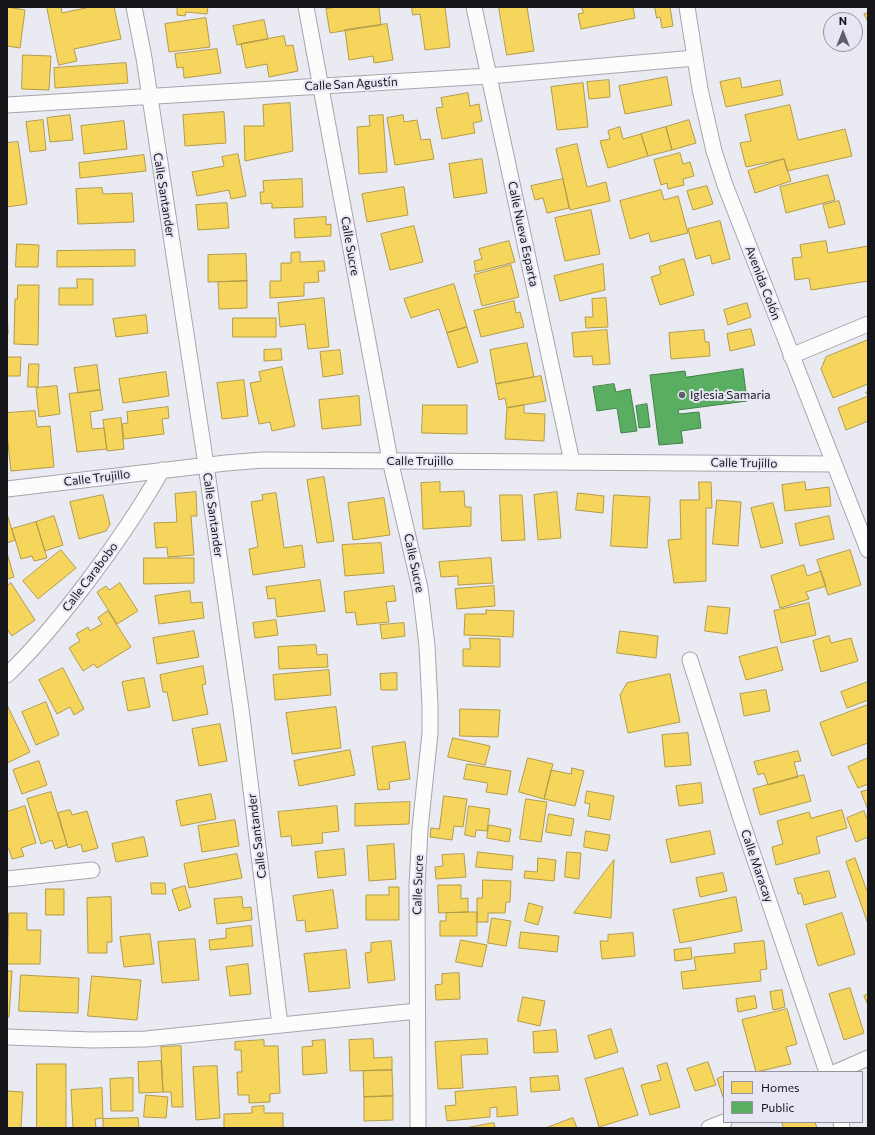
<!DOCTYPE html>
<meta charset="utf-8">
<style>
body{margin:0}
#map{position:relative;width:875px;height:1135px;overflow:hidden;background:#eaeaf2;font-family:Commissioner,sans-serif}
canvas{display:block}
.frame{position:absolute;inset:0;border:8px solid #141419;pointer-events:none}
.legend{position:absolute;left:723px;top:1071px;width:140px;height:52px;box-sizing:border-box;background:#e7e6f5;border:1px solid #93929d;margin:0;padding:5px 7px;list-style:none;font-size:12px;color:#141419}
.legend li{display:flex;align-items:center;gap:8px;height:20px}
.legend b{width:20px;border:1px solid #93929d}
.north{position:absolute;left:823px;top:12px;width:40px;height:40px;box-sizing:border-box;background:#e7e6f5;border:1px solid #93929d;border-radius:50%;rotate:0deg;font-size:11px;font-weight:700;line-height:16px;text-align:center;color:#141419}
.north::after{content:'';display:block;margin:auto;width:14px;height:18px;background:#5f5f65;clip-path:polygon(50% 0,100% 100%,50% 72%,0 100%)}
</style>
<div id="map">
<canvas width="875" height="1135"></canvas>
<div class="frame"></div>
<ul class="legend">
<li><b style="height:11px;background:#f6d55c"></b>Homes</li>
<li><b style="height:11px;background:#5aae61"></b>Public</li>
</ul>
<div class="north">N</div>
</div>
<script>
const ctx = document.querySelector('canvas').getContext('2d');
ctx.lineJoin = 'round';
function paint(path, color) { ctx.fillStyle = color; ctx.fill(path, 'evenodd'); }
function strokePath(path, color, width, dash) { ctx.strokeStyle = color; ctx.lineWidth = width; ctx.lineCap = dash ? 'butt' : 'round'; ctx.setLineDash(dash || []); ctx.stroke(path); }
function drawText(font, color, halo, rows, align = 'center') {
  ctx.font = font + ' Commissioner,sans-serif'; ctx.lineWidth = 4; ctx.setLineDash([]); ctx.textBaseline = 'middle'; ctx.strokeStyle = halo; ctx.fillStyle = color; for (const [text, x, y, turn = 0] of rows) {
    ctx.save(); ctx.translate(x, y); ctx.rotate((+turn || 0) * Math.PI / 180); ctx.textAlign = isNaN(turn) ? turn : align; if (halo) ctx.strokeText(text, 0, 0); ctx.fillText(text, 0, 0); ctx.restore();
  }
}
const homes = new Path2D(`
 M7 7 25 10 20 48 7 46Z
 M47 7H61L62 13 90 7H114L121 39 74 49 77 61 59 65Z
 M164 7H208L207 14 186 12 185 16 177 15V8Z
 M337 7H379L381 25 330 33 326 9Z
 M412 7H445L450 47 425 50 420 14 413 15Z
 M499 7H527L534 51 507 55Z
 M582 7H633L635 18 581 29 578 14 583 13Z
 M655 7H670L673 26 662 28 660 17 657 18Z
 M868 13V22L864 14Z
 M206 18 210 47 169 52 165 24Z
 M264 20 268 39 237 45 233 26Z
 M387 24 393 60 374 63 373 56 349 60 345 30Z
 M284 36 286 46 293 45 298 71 269 77 267 64 246 68 241 44Z
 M217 49 221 73 184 78 183 67 177 68 175 54Z
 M23 55 51 56 49 90 22 89Z
 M126 63 128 83 55 88 54 68Z
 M667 77 672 105 625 114 619 86Z
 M740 78 742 88 780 80 783 95 726 107 720 82Z
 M609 80 610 97 589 99 587 82Z
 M583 83 588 127 557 130 551 87Z
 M468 93 470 106 479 104 482 121 473 123 475 133 442 139 436 108 443 107 441 98Z
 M290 103 293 151 245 161 244 126H264L263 105Z
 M790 105 798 140 845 129 852 156 787 171 784 159 746 167 740 143 751 141 745 115Z
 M224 112 226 143 185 146 183 115Z
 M70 115 73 140 50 142 47 118Z
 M383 115 387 172 359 174 357 127 370 126 369 116Z
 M403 115 404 122 417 120 421 140 430 139 434 159 395 165 387 118Z
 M43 120 46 150 30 152 26 122Z
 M689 120 696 143 672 150 666 127Z
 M124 121 127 149 84 154 81 126Z
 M620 127 623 139 641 134 648 156 608 168 600 141 610 139 608 131Z
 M666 127 672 150 648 156 641 134Z
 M18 142 27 204 7 207V143Z
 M577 144 587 187 606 182 610 201 570 210 556 149Z
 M680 153 683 164 690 162 694 176 683 179 684 185 668 189 667 183 661 185 654 160Z
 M238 154 246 196 231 199 229 190 197 196 192 172 224 166 222 157Z
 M144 155 146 171 80 178 79 163Z
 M482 159 487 193 454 198 449 164Z
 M784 159 791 181 755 193 748 171Z
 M828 175 835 200 786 213 780 187Z
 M302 179 303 207 272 208V203L261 204 260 192H264L263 181Z
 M563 179 569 208 547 213 543 198 535 200 531 186Z
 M707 186 713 204 693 210 687 191Z
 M404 187 408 215 367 222 362 194Z
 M102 188 103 194 132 193 134 222 78 224 76 189Z
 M661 190 664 200 678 196 688 233 651 242 649 233 630 239 620 201Z
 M839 201 845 224 829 228 823 205Z
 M227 203 229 228 198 230 196 205Z
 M591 210 600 254 565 261 555 218Z
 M326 217V225L331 224V236L295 238 294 219Z
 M720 221 730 259 712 264 710 255 696 259 688 229Z
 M414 226 423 262 390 270 381 234Z
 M509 241 515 262 476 272 474 261 482 259 479 249Z
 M826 241 828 253 868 246V281L811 290 809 278 795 280 792 258 802 257 800 245Z
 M17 244 39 245 38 267H16Z
 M135 250V266L57 267V251Z
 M300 252V262L324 261 325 271H318L319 282 304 283V296L270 298V281H281V263H291V253Z
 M246 254 247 281 208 282V255Z
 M684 259 694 295 660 305 651 277 661 274 659 267Z
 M603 264 605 290 560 301 554 276Z
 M511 265 519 297 482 306 474 275Z
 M77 279H93V305H59V288H77Z
 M247 281V308L219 309 218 282Z
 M454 284 467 327 447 333 439 309 411 318 404 299Z
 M18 285H39L38 345 14 344 15 299H17Z
 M324 298 329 347 308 349 305 324 280 327 278 303Z
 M606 298 608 327 586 328 585 317H593L592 299Z
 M514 301 516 313 520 312 524 327 481 337 474 311Z
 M747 303 751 317 728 325 724 310Z
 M7 307 8 334H7Z
 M146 315 148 333 116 337 113 319Z
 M233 318H276V337H233Z
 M467 327 478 362 458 368 447 333Z
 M751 329 755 345 730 351 727 334Z
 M607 330 610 364 593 365 592 356 574 357 572 333Z
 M704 330 705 342H709L710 356 671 359 669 333Z
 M868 340V384L833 398 821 369 826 357Z
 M527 343 534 377 496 384 490 350Z
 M281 349 282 360 264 361V350Z
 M340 350 343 374 323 377 320 352Z
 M7 357H21L20 376H7Z
 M29 364H39L38 387H28Z
 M97 365 100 390 78 393 74 368Z
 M282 367 295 426 272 431 270 422 259 424 250 383 261 381 259 372Z
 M166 372 169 396 123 403 119 379Z
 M541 376 546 401 507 408 505 398 499 400 496 384Z
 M244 380 248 416 222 419 217 383Z
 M57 386 60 414 39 417 36 388Z
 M100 390 103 410 90 412 92 429 104 428 107 449 77 452 69 394Z
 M866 392H868V421L846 430 838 408 868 396Z
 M359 396 361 425 322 429 319 400Z
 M423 405H467V434L422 433Z
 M524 405V413L545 414 544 441 505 439 507 408Z
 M168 407 169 418 162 419 164 434 124 439 122 424 128 423 127 412Z
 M35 411 37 427 50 426 54 467 11 471 7 434V413Z
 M121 418 124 449 107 451 103 420Z
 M324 477 334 541 317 543 307 480Z
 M440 482V492L464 491 465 507H471V526L423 529 421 483Z
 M699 482H711L712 508H706V581L674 583 668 540 681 539 680 500H699Z
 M805 482 806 490 829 487 831 506 785 511 782 485Z
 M196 492 197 516H191L194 555 168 557 167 547 156 548 154 523 177 522 175 494Z
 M557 492 561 538 538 540 534 495Z
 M276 493 284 548 302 545 305 567 253 575 249 549 258 547 251 502 263 500 262 495Z
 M578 493 604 496 603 513 576 510Z
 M103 495 110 524 106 531 79 539 70 502Z
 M500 495H522L525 540 502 541Z
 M614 495 650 497 647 548 611 546Z
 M384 498 390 535 353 540 348 503Z
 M717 500 741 502 738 546 713 544Z
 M773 503 783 543 761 548 751 508Z
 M7 514 15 540 7 543Z
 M54 516 63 545 45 551 36 522Z
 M829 516 834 539 800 546 795 524Z
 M36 522 47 558 34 561 32 556 21 559 12 529Z
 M381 543 384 573 345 576 342 545Z
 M61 550 76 568 38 599 23 581Z
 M850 550 861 585 828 595 817 560Z
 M7 553 14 577 7 579Z
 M144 558H194V583L144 584Z
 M491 558 493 583 458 585V576L441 577 439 562Z
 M804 565 807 576 821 571 826 586 806 592 809 599 780 608 771 576Z
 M320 580 325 611 277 617 275 598 268 599 266 587Z
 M11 583 35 620 12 636 7 629V586Z
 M120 583 138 611 117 624 97 592 106 586 109 590Z
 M394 586 396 601 386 602 389 622 357 625 355 612 346 613 344 592Z
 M494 586 495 606 457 609 455 589Z
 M190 591 191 603 202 602 204 618 159 624 155 596Z
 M809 603 816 635 781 643 774 611Z
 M708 606 730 608 727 634 705 631Z
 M486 610 514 611 513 637 464 635 465 614H486Z
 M108 611 131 647 97 668 94 664 83 671 69 648 80 641 76 634 88 627 90 631 102 624 98 618Z
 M276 620 278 635 255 638 253 623Z
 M404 623 405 636 382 639 380 625Z
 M194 631 199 657 157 664 153 638Z
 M620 631 658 636 656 658 617 653Z
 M829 636 831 643 851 638 858 661 821 672 813 641Z
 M470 638 500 639V667L463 666V649H470Z
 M316 645 317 655 327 654 328 667 279 669 278 647Z
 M777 647 783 670 746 680 739 657Z
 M203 666 206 684 202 685 208 714 173 721 167 692H163L160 675Z
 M63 668 84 709 74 715 70 707 57 714 39 680Z
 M329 670 331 695 275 700 273 675Z
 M397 673V690H381L380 674Z
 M670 674 680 722 628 733 620 695 627 683Z
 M144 678 150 707 128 711 122 682Z
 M868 682V700L847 708 841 692Z
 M766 690 770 711 744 716 740 694Z
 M46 702 59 735 36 745 22 712Z
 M7 705 30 752 7 763Z
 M868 705V743L832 756 820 723Z
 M336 707 341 748 292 754 286 713Z
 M460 709 500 710 498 737 460 736Z
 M220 724 227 761 199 766 192 729Z
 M688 733 691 765 665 767 662 735Z
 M453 738 490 746 485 765 448 757Z
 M405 742 410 779 389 782 390 789 378 790 372 747Z
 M350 750 355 775 299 786 294 761Z
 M798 751 801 761 794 762 798 777 768 785 764 773 758 775 754 762Z
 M528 758 553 764 544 799 519 792Z
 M868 758V784L858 788 848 767Z
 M39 761 47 785 22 794 13 770Z
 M467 764 511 771 507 795 486 792 488 783 464 779Z
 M572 768 584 771 575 806 544 799 551 770 571 774Z
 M804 775 811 801 760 815 753 789Z
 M701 783 703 803 679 806 676 786Z
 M868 790V810L861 792Z
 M587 791 614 796 610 820 588 816 590 804 585 803Z
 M51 792 67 845 55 849 52 840 41 844 27 799Z
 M211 794 216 819 181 826 176 801Z
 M444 796 467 799 463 827 454 826 452 840 430 837 431 828 439 829Z
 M526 799 547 802 541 842 520 839Z
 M410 802 409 824 355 826V804Z
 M25 806 36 843 21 848 24 856 12 859 9 849H7V812Z
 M337 806 339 831 322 833 323 843 292 846 291 836 281 837 278 812Z
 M469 806 490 809 487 831 476 830 475 837 465 835Z
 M70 810 72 815 87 811 98 848 83 852 81 844 68 848 58 813Z
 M842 810 847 828 816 837 820 853 776 865 772 847 783 844 777 821 809 812 811 818Z
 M864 811 868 821V837L856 842 847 818Z
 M549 814 574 819 571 836 546 832Z
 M235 820 239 846 202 852 198 826Z
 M489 825 511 829 509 842 487 838Z
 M586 831 610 835 607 851 584 847Z
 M710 831 715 854 671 863 666 840Z
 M144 837 148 856 116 862 112 844Z
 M394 844 396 879 369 881 367 846Z
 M344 849 346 875 318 878 315 852Z
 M478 852 513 856 512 870 476 867Z
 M567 852 581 853 579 879 565 877Z
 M237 854 242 878 189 888 184 864Z
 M464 854 466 877 436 879 435 867 443 866 442 855Z
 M538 858 556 860 554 881 524 878 525 871 537 872Z
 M855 858 867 891 868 890V924L846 862Z
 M614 860 611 918 574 913Z
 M829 871 836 897 804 905 801 893 798 894 794 879Z
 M723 873 727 891 700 897 696 878Z
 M483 880 511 881 510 902H506L505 913H488V922H477V898H482Z
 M151 883H165L166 894H152Z
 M438 885H461V899L468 898V912L439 913Z
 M185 886 191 907 179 911 172 890Z
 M389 887H399V920H366V895H389Z
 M46 889H64V915H46Z
 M333 890 338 928 306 932 305 920 297 921 293 896Z
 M111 897 112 942H107V953H88L87 898Z
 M242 897 243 908 251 907 252 920 217 924 214 899Z
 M736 897 742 931 680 943 673 910Z
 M529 903 543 907 538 925 525 921Z
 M468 912H477V936H440V921H446V913Z
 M9 913H27V930H41L40 964H8Z
 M842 913 855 954 818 966 806 925Z
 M492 918 511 921 506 946 488 943Z
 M251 926 253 946 210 950 209 940 226 938V929Z
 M521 932 559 936 557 952 519 948Z
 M633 933 635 956 602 959 600 941H608V935Z
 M150 934 154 964 124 967 120 937Z
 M195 939 199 980 162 983 158 942Z
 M461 940 487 945 482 967 456 962Z
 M391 941 395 980 368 983 365 953 371 952V943Z
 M764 941 767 969 760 970 761 981 683 989 681 972 696 970 694 957 735 953 734 944Z
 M691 948 692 959 675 961 674 950Z
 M346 950 350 988 309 992 304 954Z
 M248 964 251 994 230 996 226 967Z
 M7 971H12L9 1017H7Z
 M459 973 460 999 436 1000 435 985 442 984V974Z
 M21 975 79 978 78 1013 19 1011Z
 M92 976 141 980 137 1020 88 1016Z
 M850 988 864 1033 844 1040 829 994Z
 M782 990 785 1007 773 1010 770 992Z
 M868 994V1005L864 996Z
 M755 996 757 1008 738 1012 736 999Z
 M523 997 545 1001 540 1026 518 1021Z
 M787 1009 797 1044 786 1047 791 1064 756 1072 742 1020Z
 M611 1029 618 1052 595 1059 588 1036Z
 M556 1030 558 1052 534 1053 533 1032Z
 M373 1039 374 1058 392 1057V1070L350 1071 349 1040Z
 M487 1039 488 1054 461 1055 463 1088 438 1089 435 1042Z
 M264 1040V1046H278L280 1093 270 1094V1102L249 1103V1095H238L237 1072H242L241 1050H235V1042Z
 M325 1040 327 1073 303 1075 302 1047 313 1046 312 1041Z
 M181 1046 183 1107H172L171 1092H163L161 1047Z
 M161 1061 163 1092 139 1093 138 1062Z
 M708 1062 716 1085 695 1091 687 1069Z
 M667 1063 680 1107 650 1115 641 1085 661 1080 657 1066Z
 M37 1064H66V1128H37Z
 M217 1066 220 1118 196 1120 193 1067Z
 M623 1068 638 1115 599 1127 585 1079Z
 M392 1070 393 1096 364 1097 363 1071Z
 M558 1076 560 1090 531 1092 530 1078Z
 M724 1076V1096L723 1097 717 1079Z
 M133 1078V1111H111L110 1079Z
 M516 1087 518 1115 497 1117V1107L490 1108V1117L447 1121 445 1106 456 1105 455 1092Z
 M102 1088 103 1118 95 1119 96 1128H73L71 1090Z
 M7 1091 23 1092 21 1128H7Z
 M146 1095 168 1097 166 1118 144 1117Z
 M393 1096V1120L364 1121V1097Z
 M264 1106V1113H283V1128H224V1114L252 1113V1107Z
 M138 1118 139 1128H103V1119Z
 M573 1118 577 1128H546Z
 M782 1122H815L817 1128H784Z
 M494 1123 495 1128H465Z`);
paint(homes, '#f6d55c');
strokePath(homes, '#b29b48', 1);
const public = new Path2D(`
 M743 369 747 401 678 410 679 414 699 412 701 428 681 431 683 443 659 445 650 375 685 371 686 377Z
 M614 384 616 392 630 389 637 431 621 433 617 408 597 411 593 387Z
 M647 404 650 427 639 428 636 406Z`);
paint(public, '#5aae61');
strokePath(public, '#45804b', 1);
const minor = new Path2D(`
 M134 7 144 58 206 465 241 709 280 1025
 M306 7 390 460 420 588 427 646 430 705V733L420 829 417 886 418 1128
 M474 7 572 462
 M687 7 700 89 714 151 725 185 868 550
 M7 105 489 76 695 58
 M791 356 868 324
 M7 489 226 463 263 460 834 464
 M690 660 742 822 827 1072
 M7 675C34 649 58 620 81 590 111 551 138 512 162 470
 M7 879 92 870
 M7 1037 93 1040 146 1039 417 1011
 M836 1072 868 1058
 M841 1122 842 1128
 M709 1128 724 1122`);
strokePath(minor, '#a5a5ac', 17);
strokePath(minor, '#fcfcfd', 15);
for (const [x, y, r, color] of [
 [682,395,4,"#5f5f65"]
]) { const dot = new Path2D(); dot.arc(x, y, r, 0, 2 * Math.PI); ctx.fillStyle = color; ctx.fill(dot); strokePath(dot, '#e7e6f5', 1.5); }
drawText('12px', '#141419', '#e7e6f5', [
 ["Calle San Agustín",351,84,-3],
 ["Calle Santander",164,195,81],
 ["Calle Nueva Esparta",523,234,78],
 ["Calle Sucre",350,246,80],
 ["Avenida Colón",763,283,69],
 ["Calle Trujillo",420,461],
 ["Calle Trujillo",744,463,1],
 ["Calle Trujillo",97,478,-7],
 ["Calle Santander",213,515,82],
 ["Calle Sucre",414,563,78],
 ["Calle Carabobo",90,577,-53],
 ["Calle Santander",257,836,-97],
 ["Calle Maracay",757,866,71],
 ["Calle Sucre",418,885,-88]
]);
drawText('12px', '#141419', '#e7e6f5', [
 ["Iglesia Samaria",690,395]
], 'left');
</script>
